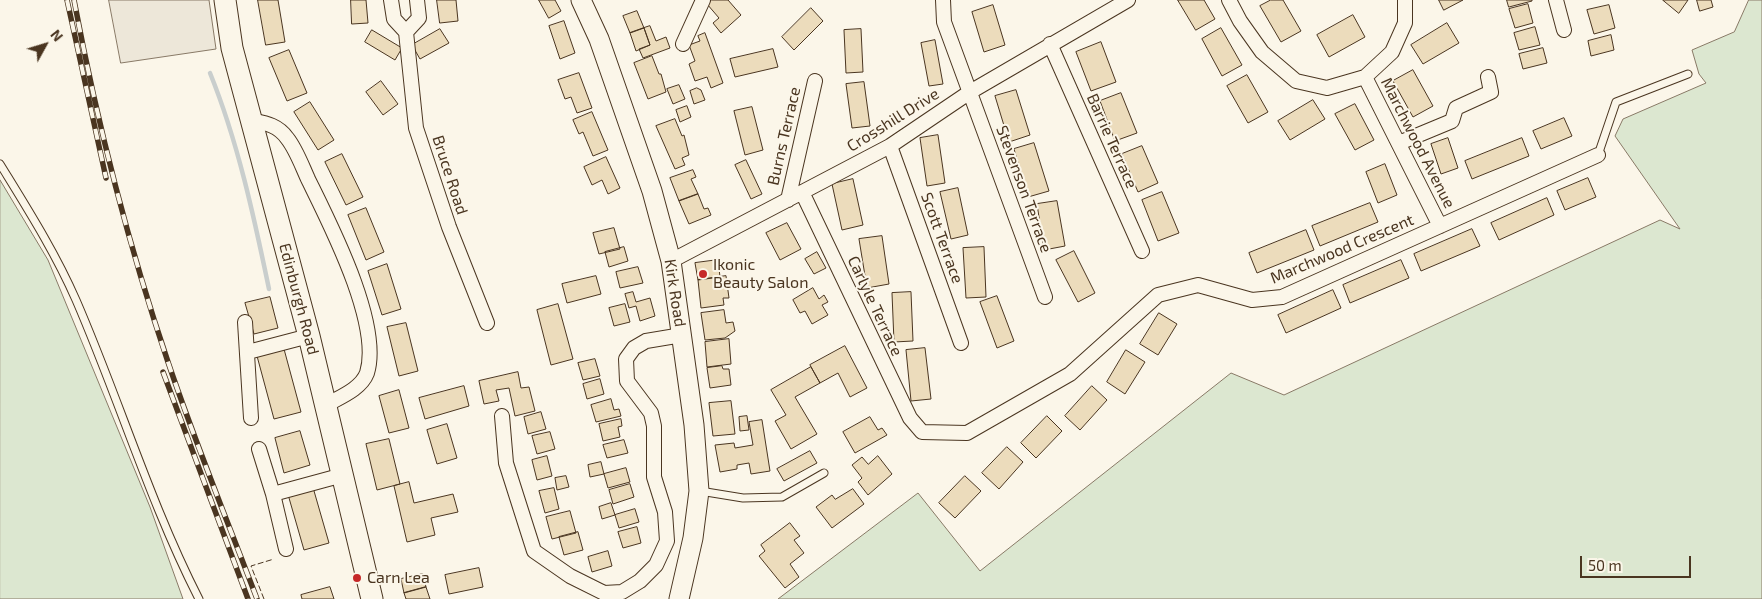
<!DOCTYPE html>
<style>
body{margin:0}
#map{position:relative;width:1762px;height:599px;overflow:hidden;background:#fbf6e9;font-family:"Exo 2",sans-serif}
canvas{display:block}
.north{position:absolute;left:20px;top:20px;width:50px;height:50px;-webkit-text-stroke:4px #fbf6e9;paint-order:stroke;rotate:51deg;font-size:14px;font-weight:700;line-height:20px;text-align:center;color:#4a3520}
.north::after{content:'';display:block;margin:auto;width:18px;height:22px;background:#4a3520;clip-path:polygon(50% 0,100% 100%,50% 72%,0 100%)}
.scale{position:absolute;left:1580px;top:556px;width:111px;height:22px;box-sizing:border-box;border:2px solid #4a3520;border-top:0;padding-left:6px;font-size:15px;line-height:18px;white-space:nowrap;color:#4a3520;-webkit-text-stroke:4px #fbf6e9;paint-order:stroke}
</style>
<div id="map">
<canvas width="1762" height="599"></canvas>
<div class="north">N</div>
<div class="scale">50 m</div>
</div>
<script>
const ctx = document.querySelector('canvas').getContext('2d');
ctx.lineJoin = 'round';
function paint(path, color) { ctx.fillStyle = color; ctx.fill(path, 'evenodd'); }
function strokePath(path, color, width, dash) { ctx.strokeStyle = color; ctx.lineWidth = width; ctx.lineCap = dash ? 'butt' : 'round'; ctx.setLineDash(dash || []); ctx.stroke(path); }
function drawText(font, color, halo, rows, align = 'center') {
  ctx.font = font + ' "Exo 2",sans-serif'; ctx.lineWidth = 4; ctx.setLineDash([]); ctx.textBaseline = 'middle'; ctx.strokeStyle = halo; ctx.fillStyle = color; for (const [text, x, y, turn = 0] of rows) {
    ctx.save(); ctx.translate(x, y); ctx.rotate((+turn || 0) * Math.PI / 180); ctx.textAlign = isNaN(turn) ? turn : align; if (halo) ctx.strokeText(text, 0, 0); ctx.fillText(text, 0, 0); ctx.restore();
  }
}
const green = new Path2D(`
 M1749 0H1762V599H778L918 493 980 571 1231 373 1284 395 1660 220 1680 229 1615 136 1623 119 1706 83 1699 74 1692 50 1734 32Z
 M0 180 48 260 150 507 183 599H0Z`);
paint(green, '#dce7d0');
strokePath(green, '#887966', 1);
const parking = new Path2D(`
 M109 0H209L216 49 121 63Z`);
paint(parking, '#ede7d9');
strokePath(parking, '#887966', 1);
strokePath(new Path2D(`
 M210 73C238 142 254 217 269 289`), '#c9cecd', 4.5);
const building = new Path2D(`
 M258 0H278L285 42 266 45Z
 M351 0H366L368 23 352 24Z
 M437 0H456L458 21 440 23Z
 M539 0H555L561 11 549 18Z
 M712 0H728L741 15 721 33 713 23 719 18 707 4Z
 M1178 0H1204L1215 19 1196 30Z
 M1271 0H1283L1301 31 1281 42 1260 6Z
 M1439 0H1463L1444 10Z
 M1507 0H1532V1L1509 7Z
 M1663 0H1688L1679 13Z
 M1697 0H1711L1713 7 1700 11Z
 M1528 4 1533 23 1515 28 1509 9Z
 M993 5 1005 45 984 52 972 12Z
 M1609 5 1615 28 1594 34 1587 10Z
 M811 8 823 21 794 50 782 37Z
 M637 11 644 28 630 33 623 16Z
 M1353 15 1365 37 1329 57 1317 35Z
 M564 21 575 53 560 59 549 26Z
 M1447 23 1459 43 1423 64 1411 45Z
 M650 26 656 41 666 37 670 48 643 58 639 49 650 45 644 28Z
 M1535 27 1540 45 1519 50 1514 33Z
 M644 28 650 45 636 51 630 33Z
 M1221 28 1242 65 1222 76 1202 39Z
 M440 29 449 43 420 59 412 45Z
 M861 29 863 72 846 73 844 30Z
 M372 30 402 48 395 60 365 42Z
 M705 33 723 83 711 88 707 77 695 81 689 64 695 61 689 45 700 41 698 36Z
 M1611 35 1614 50 1591 56 1588 41Z
 M935 40 943 84 929 86 921 43Z
 M1101 42 1116 82 1091 91 1076 52Z
 M1543 48 1547 63 1523 69 1519 54Z
 M773 49 778 67 735 77 730 59Z
 M289 50 307 93 287 101 269 58Z
 M652 56 659 74H661L666 92 648 99 634 63Z
 M1413 70 1433 106 1413 117 1393 81Z
 M579 73 592 108 577 113 571 97 565 99 558 80Z
 M1247 75 1268 112 1248 123 1227 86Z
 M381 81 398 104 383 115 366 92Z
 M864 82 870 126 852 128 846 84Z
 M679 85 685 99 673 104 667 89Z
 M697 88 701 90 705 100 694 104 690 91Z
 M1016 90 1030 135 1009 142 995 96Z
 M1121 93 1137 133 1115 141 1100 101Z
 M1313 100 1325 119 1290 140 1278 121Z
 M310 102 334 140 318 150 294 112Z
 M1355 104 1374 140 1355 150 1335 114Z
 M687 106 691 117 680 122 676 110Z
 M752 107 763 150 745 155 734 111Z
 M592 112 608 150 593 156 583 132 579 134 573 120Z
 M1564 118 1572 136 1541 149 1533 131Z
 M675 119 682 136 684 135 689 155 682 158 685 165 675 169 656 126Z
 M938 135 945 183 927 186 920 138Z
 M1448 138 1458 168 1441 174 1431 144Z
 M1522 138 1529 156 1472 179 1465 161Z
 M1034 143 1049 191 1028 197 1014 149Z
 M1142 146 1158 183 1138 192 1122 154Z
 M342 154 363 197 346 205 325 162Z
 M606 157 620 188 608 194 602 180 592 185 584 167Z
 M746 160 762 194 751 199 735 165Z
 M1385 164 1397 195 1378 203 1366 172Z
 M693 170 696 177 691 179 698 194 679 201 670 178Z
 M1588 178 1596 197 1565 210 1557 191Z
 M853 179 863 225 842 230 832 184Z
 M958 188 968 235 951 239 940 192Z
 M1162 192 1179 233 1158 241 1142 200Z
 M698 194 704 209 708 208 711 215 689 224 679 201Z
 M1547 198 1554 215 1499 240 1491 223Z
 M1057 201 1065 246 1044 250 1037 204Z
 M1370 203 1378 222 1320 246 1312 226Z
 M366 208 384 252 366 260 348 215Z
 M787 223 801 249 780 260 766 233Z
 M614 228 620 249 599 254 593 233Z
 M1472 229 1480 246 1421 271 1414 254Z
 M1306 230 1314 250 1257 273 1249 253Z
 M882 236 889 284 867 288 859 239Z
 M624 247 628 261 609 267 605 252Z
 M984 247 986 297 966 298 963 248Z
 M1074 251 1095 293 1078 302 1056 260Z
 M817 252 826 268 814 274 805 259Z
 M718 260 720 277 698 280 695 263Z
 M1401 260 1409 278 1350 303 1343 285Z
 M387 264 401 309 382 315 368 271Z
 M638 267 643 283 620 288 616 272Z
 M596 276 601 294 567 303 562 284Z
 M726 276 729 298H723L724 305 701 308 698 280Z
 M813 288 819 299 824 295 828 302 822 305 828 315 812 324 805 311 800 313 793 300Z
 M1333 290 1341 308 1286 333 1278 315Z
 M633 292 636 302 650 298 655 316 640 321 636 306 629 308 625 294Z
 M911 292 913 341 894 342 892 293Z
 M997 296 1014 341 997 348 980 302Z
 M270 297 278 328 254 334 245 303Z
 M558 304 573 359 551 365 537 310Z
 M625 304 630 322 614 326 609 308Z
 M724 310 726 323 733 322 735 331 725 338 705 340 701 313Z
 M1159 313 1177 324 1158 355 1140 344Z
 M406 323 418 371 399 376 387 327Z
 M729 339 731 364 707 367 705 342Z
 M845 346 867 388 850 397 838 373 820 383 810 365Z
 M925 348 931 399 911 401 906 350Z
 M284 349 301 412 274 419 257 356Z
 M1126 350 1145 362 1125 394 1107 382Z
 M595 359 600 376 583 380 578 363Z
 M722 366 723 369H729L731 385 710 388 707 368Z
 M811 367 820 383 795 397 817 434 791 449 775 421 786 415 771 390Z
 M518 372 521 388 529 387 535 411 515 416 509 388 496 390 499 401 484 404 479 381Z
 M600 379 604 394 587 399 583 384Z
 M464 386 469 406 425 419 419 398Z
 M1092 386 1107 400 1080 430 1065 416Z
 M399 390 409 428 389 433 379 396Z
 M611 399 614 410 619 409 621 416 596 422 591 405Z
 M731 401 735 434 713 436 709 403Z
 M541 412 546 429 528 434 524 417Z
 M747 416 749 430 740 431 739 417Z
 M1047 416 1062 431 1036 458 1021 443Z
 M870 417 878 430 882 428 887 435 855 453 843 432Z
 M621 419 622 426 618 427 620 437 603 441 599 424Z
 M762 420 770 471 751 474 749 463 737 465V469L720 472 715 445 734 443 735 448 753 445 749 422Z
 M447 424 457 458 437 464 427 430Z
 M300 431 310 465 284 473 275 438Z
 M550 432 555 449 537 454 532 436Z
 M389 439 400 484 377 490 366 444Z
 M624 440 628 453 607 458 603 445Z
 M1007 447 1023 462 999 489 982 473Z
 M810 451 817 463 784 481 777 469Z
 M547 456 552 476 537 480 532 460Z
 M878 456 892 474 868 495 858 482 862 478 852 465 862 457 868 464Z
 M601 462 604 474 590 477 588 465Z
 M626 468 630 482 608 488 604 474Z
 M566 476 569 487 557 490 555 478Z
 M965 476 981 491 955 518 939 503Z
 M409 482 414 503 453 494 458 512 431 518 435 535 407 542 394 486Z
 M312 484 329 543 304 550 287 491Z
 M630 484 634 497 613 504 609 490Z
 M554 488 559 509 545 513 539 491Z
 M853 489 864 504 832 528 816 507 832 495 835 499Z
 M611 503 615 515 602 519 599 507Z
 M635 509 639 522 619 528 615 515Z
 M570 511 576 533 552 539 546 517Z
 M790 523 800 536 794 540 804 553 790 564 799 577 785 588 759 556 765 551 761 545Z
 M637 527 641 543 623 548 618 532Z
 M578 532 583 550 564 555 559 537Z
 M608 551 612 566 592 572 588 557Z
 M479 568 483 587 449 594 445 575Z
 M423 574 426 587 404 593 401 579Z
 M330 587 334 599H302L301 595Z
 M426 587 430 599H406L404 593Z`);
paint(building, '#ecdcbc');
strokePath(building, '#4a3520', 1);
const lane = new Path2D(`
 M1598 155 1616 102 1688 74
 M0 164C27 208 55 252 76 300 119 399 150 503 199 599
 M700 491 743 498 782 497 824 473`);
const street = new Path2D(`
 M391 0 394 19 406 32
 M417 0 419 18 406 32 416 128 449 227 487 323
 M943 0 944 22 1045 297
 M1229 0 1240 21 1262 52 1296 81 1327 88 1365 77 1392 52 1405 23V0
 M1556 0 1564 30
 M683 44 703 0
 M1050 44 1142 251
 M1365 77 1440 226
 M251 120C265 123 278 125 287 138 296 149 302 166 308 179 330 224 382 324 367 373 361 389 340 397 326 405
 M1399 143 1452 121 1456 108 1491 92 1488 77
 M890 146 961 343
 M802 192 910 418 922 432 967 433 1070 374 1158 295 1198 285 1252 300 1282 297 1598 155
 M788 200 815 81
 M671 261 890 146 970 92 1128 0
 M245 322 251 418
 M248 352 309 336
 M502 416 506 463 534 551 570 576 604 593 622 592 640 581 656 565 667 541 665 512 654 477V426L651 413 627 381 626 359 634 348 646 341 682 335
 M259 449 273 494 286 549
 M273 494 343 475`);
const secondary = new Path2D(`
 M581 0 599 39 652 191 671 261 694 425 699 491 693 538 679 599`);
const primary = new Path2D(`
 M225 0 232 48 309 336 372 599`);
strokePath(lane, '#4a3520', 9);
strokePath(street, '#4a3520', 16);
strokePath(secondary, '#4a3520', 21);
strokePath(primary, '#4a3520', 23);
strokePath(lane, '#fbf6e9', 7);
strokePath(street, '#fbf6e9', 14);
strokePath(secondary, '#fbf6e9', 19);
strokePath(primary, '#fbf6e9', 21);
const rail = new Path2D(`
 M67 0 106 178
 M74 0C97 122 128 244 168 362 195 442 227 520 257 599
 M163 372 248 599`);
strokePath(rail, '#4a3520', 5.5);
strokePath(rail, '#fbf6e9', 4, [11]);
strokePath(new Path2D(`
 M264 599 251 566 274 559`), '#4a3520', 1, [6, 2.5]);
for (const [x, y, r, color] of [
 [703,274,5,"#c62828"],
 [357,578,5,"#c62828"]
]) { const dot = new Path2D(); dot.arc(x, y, r, 0, 2 * Math.PI); ctx.fillStyle = color; ctx.fill(dot); strokePath(dot, '#fbf6e9', 2); }
drawText('16px', '#4a3520', '#fbf6e9', [
 ["Crosshill Drive",893,120,-32],
 ["Burns Terrace",784,136,-77],
 ["Barrie Terrace",1112,141,66],
 ["Marchwood Avenue",1418,143,63],
 ["Bruce Road",450,175,72],
 ["Stevenson Terrace",1024,189,70],
 ["Scott Terrace",942,238,70],
 ["Marchwood Crescent",1342,249,-23],
 ["Kirk Road",675,293,81],
 ["Edinburgh Road",299,299,75],
 ["Carlyle Terrace",875,306,65]
]);
drawText('16px', '#4a3520', '#fbf6e9', [
 ["Ikonic",713,265],
 ["Beauty Salon",713,283],
 ["Carn Lea",367,578]
], 'left');
</script>
